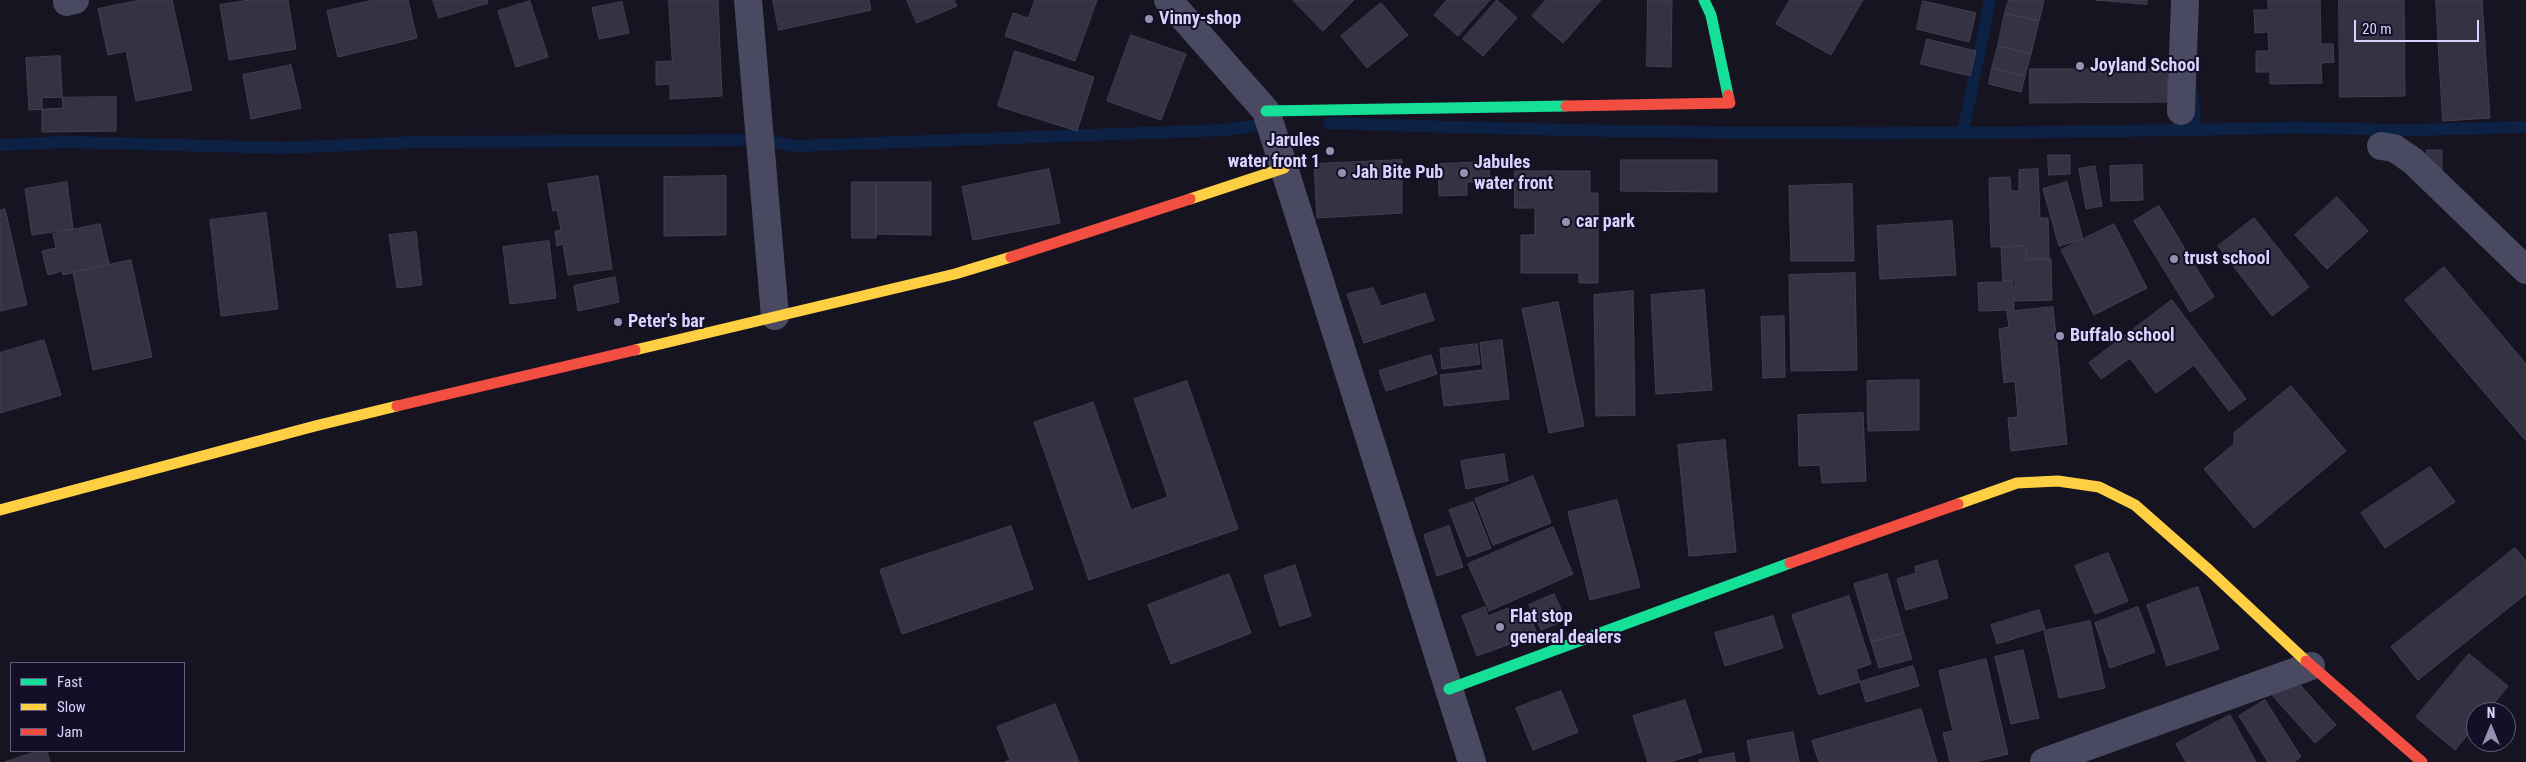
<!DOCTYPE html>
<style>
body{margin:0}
#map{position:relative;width:2526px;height:762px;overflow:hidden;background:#161421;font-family:"Roboto Condensed",sans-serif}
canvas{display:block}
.legend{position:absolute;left:10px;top:662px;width:175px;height:90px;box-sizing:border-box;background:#130f26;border:1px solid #625e7d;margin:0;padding:6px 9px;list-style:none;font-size:15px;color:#d9d4ff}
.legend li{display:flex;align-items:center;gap:10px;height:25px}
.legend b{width:25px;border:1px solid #625e7d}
.north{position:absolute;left:2466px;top:702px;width:50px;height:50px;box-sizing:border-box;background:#130f26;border:1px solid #625e7d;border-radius:50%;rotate:0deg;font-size:14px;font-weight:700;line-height:20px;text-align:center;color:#d9d4ff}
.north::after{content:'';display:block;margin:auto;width:18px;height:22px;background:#9591b1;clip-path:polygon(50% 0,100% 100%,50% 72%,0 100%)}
.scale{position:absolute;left:2354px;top:20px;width:125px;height:22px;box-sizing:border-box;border:2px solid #d9d4ff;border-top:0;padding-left:6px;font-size:15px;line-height:18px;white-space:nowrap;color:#d9d4ff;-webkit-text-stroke:4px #130f26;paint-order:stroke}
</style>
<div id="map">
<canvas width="2526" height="762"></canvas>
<ul class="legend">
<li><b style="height:6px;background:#16e098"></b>Fast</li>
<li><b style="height:6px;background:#ffcf43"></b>Slow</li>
<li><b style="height:6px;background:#f24e42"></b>Jam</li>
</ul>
<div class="north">N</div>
<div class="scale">20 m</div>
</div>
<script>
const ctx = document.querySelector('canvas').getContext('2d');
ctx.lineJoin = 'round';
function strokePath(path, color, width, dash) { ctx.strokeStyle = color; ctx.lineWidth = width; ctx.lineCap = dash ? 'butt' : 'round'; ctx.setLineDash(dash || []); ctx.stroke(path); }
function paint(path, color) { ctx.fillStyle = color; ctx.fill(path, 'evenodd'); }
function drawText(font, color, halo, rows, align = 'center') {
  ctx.font = font + ' "Roboto Condensed",sans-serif'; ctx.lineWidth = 4; ctx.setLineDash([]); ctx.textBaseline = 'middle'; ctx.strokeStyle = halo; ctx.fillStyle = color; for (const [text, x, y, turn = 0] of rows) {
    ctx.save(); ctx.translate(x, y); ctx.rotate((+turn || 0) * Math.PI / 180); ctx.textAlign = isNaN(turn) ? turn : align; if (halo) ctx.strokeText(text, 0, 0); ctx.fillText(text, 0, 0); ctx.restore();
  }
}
strokePath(new Path2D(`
 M2193 96 2195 131
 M1329 123C1644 135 1959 136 2273 128 2313 127 2354 129 2394 130 2438 130 2482 128 2526 127
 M1963 132 1990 0
 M765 140 795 146 1224 130 1253 126
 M0 145 67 142 284 148 416 142 742 140`), '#0d2144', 12);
const building = new Path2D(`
 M141 0H172L192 90 136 101 126 51 108 55 98 9Z
 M250 0H288L296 49 229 60 220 5Z
 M374 0H408L417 38 338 57 327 11Z
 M433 0H487L488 3 439 18Z
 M669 0H718L722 96 670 99V84L656 85V62L672 61Z
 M773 0H869L871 10 779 30Z
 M907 0H954L957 6 917 23Z
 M1035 0H1097L1075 61 1005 36 1013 13 1028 18Z
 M1293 0H1354L1323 31Z
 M1447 0H1490L1458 36 1434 15Z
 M1497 0 1517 18 1483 56 1463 39Z
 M1546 0H1601L1563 43 1532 16Z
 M1648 0H1672L1671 67 1647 66Z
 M1790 0H1863L1831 55 1776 24Z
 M2009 0H2044L2039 21 2005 13Z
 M2096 0H2147V4Z
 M2268 0H2320L2321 44H2333L2334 62 2321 63 2322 83 2270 84V72H2256V51H2269L2268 32 2255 33 2254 10H2268Z
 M2339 0H2404L2405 96 2340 97Z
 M2436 0H2482L2490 118 2443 121Z
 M530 1 548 57 516 67 498 11Z
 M1923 1 1976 13 1969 42 1917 29Z
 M622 2 629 33 599 39 592 8Z
 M1381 3 1408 35 1367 68 1341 36Z
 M2005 13 2039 21 2031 54 1998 46Z
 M1131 35 1186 54 1161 120 1107 101Z
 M1927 39 1976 51 1970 76 1921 64Z
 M1998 46 2031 54 2025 76 1992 68Z
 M1015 51 1094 77 1077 131 998 106Z
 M60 56 63 108 29 110 26 58Z
 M291 65 301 108 251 119 243 75Z
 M1992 68 2025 76 2021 92 1989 84Z
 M2030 69H2167L2168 102 2030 103Z
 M116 97V131L42 132V98Z
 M2427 150H2442V170H2427Z
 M2048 155H2070V174L2049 175Z
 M1402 160V213L1317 218 1314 164Z
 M1621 160H1717V192L1621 191Z
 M1489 162 1490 182H1467V195L1439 196 1438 164Z
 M2142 165 2143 200 2111 201 2110 166Z
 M2095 166 2102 206 2086 209 2079 169Z
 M1049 169 1060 223 973 240 962 187Z
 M2038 169 2040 218H2048L2049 259H2027L2026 246 1991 247 1989 178 2010 177 2011 191H2019V170Z
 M1515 171H1590V193H1598V283H1579V273H1521V235H1535V208H1515Z
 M598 176 612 269 568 275 563 244 557 246 555 231 561 230 557 210 553 211 548 184Z
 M726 176V235L664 236V177Z
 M67 182 73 229 32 235 25 189Z
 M852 182H876V238H852Z
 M876 182H931V235L876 234Z
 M2067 182 2083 239 2059 246 2043 189Z
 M1852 184 1854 261H1791L1789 186Z
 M2337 197 2368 231 2327 269 2295 235Z
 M2159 206 2214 297 2190 312 2134 221Z
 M5 209 27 305 0 311V211Z
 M266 213 278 309 221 316 210 220Z
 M2254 218 2309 287 2272 316 2218 246Z
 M1952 221 1956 275 1880 279 1877 226Z
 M100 224 109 264 63 275 62 271 48 275 42 251 56 248 53 234Z
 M2114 224 2147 288 2094 315 2061 250Z
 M416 232 422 285 397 288 389 235Z
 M549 241 556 298 510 304 503 247Z
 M2025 247 2026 260 2051 259 2052 300 2015 301V280L2003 281 2001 248Z
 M131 260 152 357 93 370 73 273Z
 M2444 267 2526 364V441L2405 300Z
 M1855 273 1857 370 1791 371 1789 275Z
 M615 277 619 302 578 311 574 286Z
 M2013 282 2014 310 1979 311 1978 283Z
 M1373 288 1381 306 1425 293 1434 320 1364 343 1347 294Z
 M1704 290 1712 390 1656 394 1651 295Z
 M1633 291 1635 415 1596 416 1594 295Z
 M2172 300 2246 399 2229 411 2194 365 2156 393 2130 358 2101 379 2089 363Z
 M1558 302 1584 426 1549 433 1522 309Z
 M2053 307 2067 444 2011 451 2008 418 2018 417 2015 381 2004 383 1999 329 2009 327 2007 312Z
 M1784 316 1785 377 1763 378 1761 317Z
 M44 340 61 395 0 413V353Z
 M1502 340 1509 399 1444 406 1440 375 1483 370 1480 343Z
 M1477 344 1480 364 1442 369 1440 349Z
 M1431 355 1437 374 1386 391 1379 371Z
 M1919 380V430L1868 431 1867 381Z
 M1187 381 1238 529 1089 580 1034 422 1093 402 1131 510 1168 497 1134 399Z
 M2291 386 2346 451 2254 528 2204 469 2234 444V433Z
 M1863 413 1866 481 1822 483 1820 465 1799 466 1798 415Z
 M1725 440 1736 552 1689 556 1678 445Z
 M1504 454 1508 481 1466 489 1461 461Z
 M2430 467 2455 502 2385 548 2361 513Z
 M1533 476 1551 523 1493 545 1475 499Z
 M1617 500 1640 587 1590 600 1568 512Z
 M1473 502 1491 548 1467 557 1449 510Z
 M1011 526 1033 589 902 634 880 570Z
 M1449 526 1463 567 1437 576 1424 535Z
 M1553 527 1573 574 1489 611 1468 564Z
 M2515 548 2526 561V594L2418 680 2391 647Z
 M2108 553 2128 601 2095 614 2075 566Z
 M1937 560 1948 598 1906 610 1897 579 1916 573 1915 567Z
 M1295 565 1311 616 1280 626 1264 576Z
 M1229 574 1251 633 1171 664 1148 605Z
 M1887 574 1904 633 1871 642 1854 584Z
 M2198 587 2219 649 2167 666 2147 605Z
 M1554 594 1566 620 1541 630 1529 605Z
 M1849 596 1871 664 1856 669 1860 682 1819 695 1792 615Z
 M1485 607 1488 616 1508 608 1512 619 1529 613 1537 634 1477 656 1462 616Z
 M2138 607 2155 652 2110 668 2095 623Z
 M2039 610 2045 629 1997 644 1991 625Z
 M1773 616 1783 648 1725 666 1715 633Z
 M2090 621 2105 688 2059 698 2044 631Z
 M1904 633 1912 659 1879 668 1871 642Z
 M2023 650 2039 718 2011 724 1995 657Z
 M2469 654 2508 686 2487 712H2476V725L2455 750 2416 717Z
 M1986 659 2008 754 1975 762H1950L1943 733 1953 731 1939 671Z
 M1913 666 1919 686 1866 702 1860 682Z
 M2293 677 2336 725 2315 743 2272 695Z
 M1561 691 1578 732 1533 750 1516 708Z
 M1685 700 1702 752 1670 762H1648L1633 716Z
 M2265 700 2301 757 2294 762H2268L2239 716Z
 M1055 704 1079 762H1005L1010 760 997 727Z
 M1921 709 1937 762H1819L1812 741Z
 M2230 715 2256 762H2186L2176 744Z
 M1793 732 1799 762H1751L1747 741Z
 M38 751H47L50 762H5Z
 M1734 753 1735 762H1700L1699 760Z`);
paint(building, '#343243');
strokePath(building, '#433f54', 1);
strokePath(new Path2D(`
 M748 0 775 316
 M1168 0 1266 111 1472 762
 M67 2 75 0
 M2181 111 2185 0
 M2381 146 2394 148 2413 161 2526 270
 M2044 762 2311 666`), '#4a4962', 28);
strokePath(new Path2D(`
 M1704 0 1711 15 1728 95
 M1266 111 1566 106
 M1449 689 1790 563`), '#16e098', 11);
strokePath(new Path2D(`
 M1190 199 1284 168
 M635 350 955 274 1011 257
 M1958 504 2017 483 2058 481 2099 487 2135 505 2210 571 2306 661
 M0 510 315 426 397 406`), '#ffcf43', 11);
strokePath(new Path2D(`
 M1566 106 1730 103 1728 95
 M1011 257 1190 199
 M397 406 635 350
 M1790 563 1958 504
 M2306 661 2422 762`), '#f24e42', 11);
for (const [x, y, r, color] of [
 [1149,19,5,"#9591b1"],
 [2080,66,5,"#9591b1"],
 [1330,151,5,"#9591b1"],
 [1342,173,5,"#9591b1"],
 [1464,173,5,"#9591b1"],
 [1566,222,5,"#9591b1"],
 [2174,259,5,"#9591b1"],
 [618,322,5,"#9591b1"],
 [2060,336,5,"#9591b1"],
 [1500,627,5,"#9591b1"]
]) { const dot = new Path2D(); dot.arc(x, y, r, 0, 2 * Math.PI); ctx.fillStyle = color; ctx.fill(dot); strokePath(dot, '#130f26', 2); }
drawText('bold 18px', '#d9d4ff', '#130f26', [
 ["Vinny-shop",1159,19],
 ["Joyland School",2090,66],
 ["Jarules",1320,141,"right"],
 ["water front 1",1320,162,"right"],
 ["Jabules",1474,163],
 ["water front",1474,184],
 ["Jah Bite Pub",1352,173],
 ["car park",1576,222],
 ["trust school",2184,259],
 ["Peter's bar",628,322],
 ["Buffalo school",2070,336],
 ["Flat stop",1510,617],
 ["general dealers",1510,638]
], 'left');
</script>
